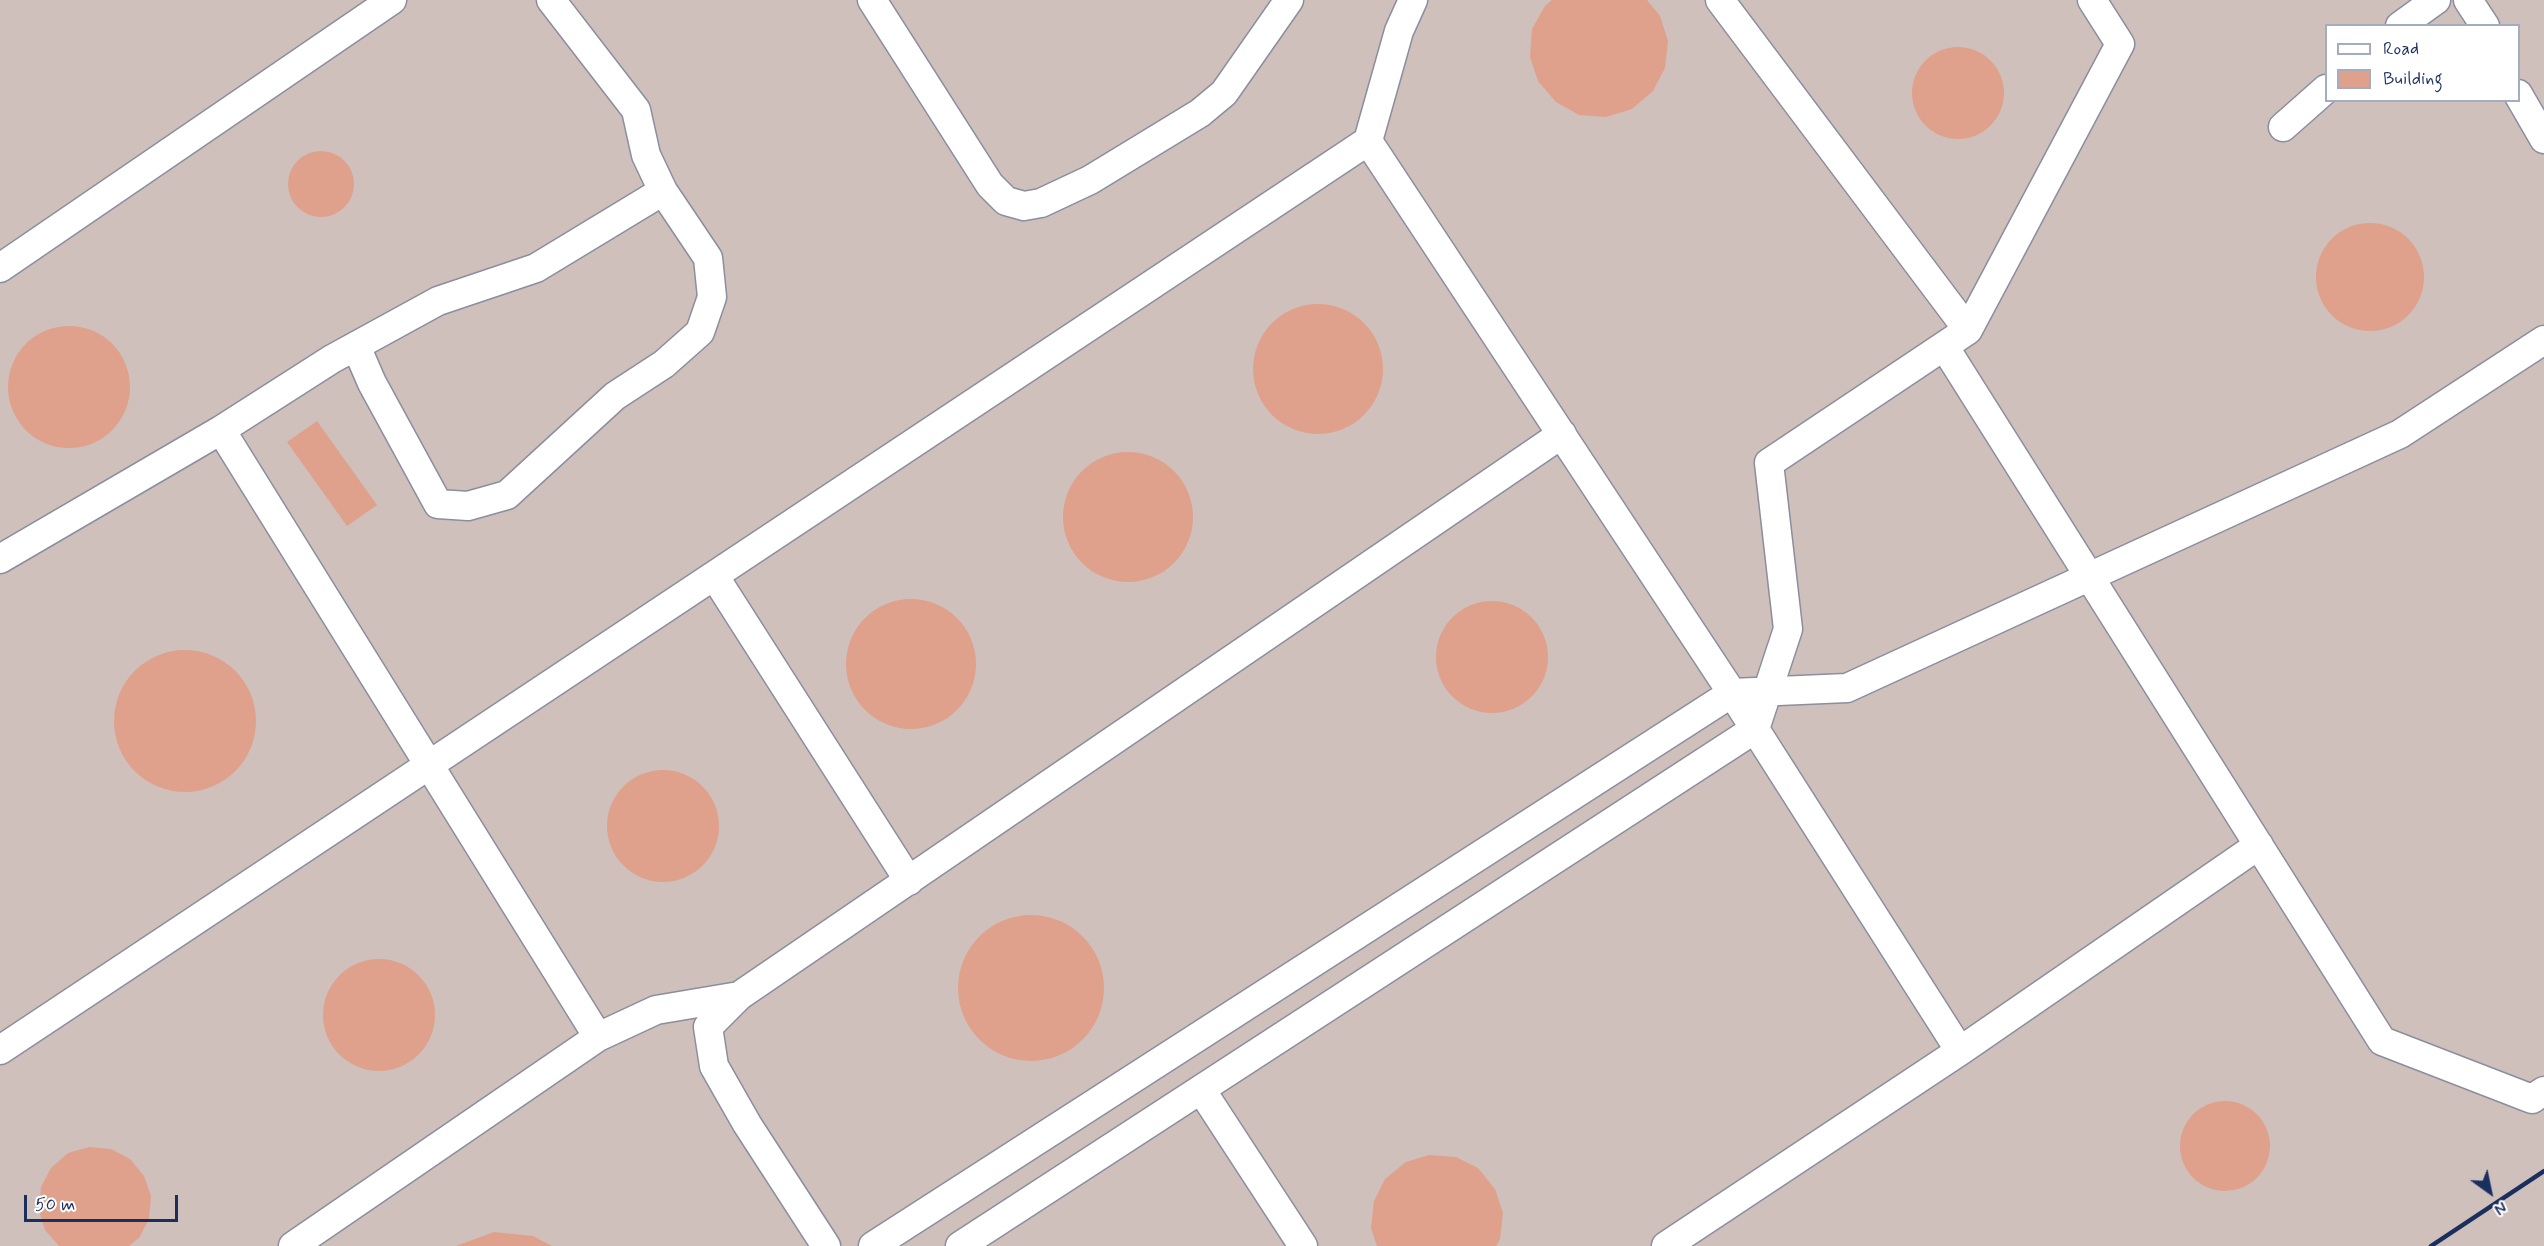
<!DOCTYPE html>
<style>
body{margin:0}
#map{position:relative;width:2544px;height:1246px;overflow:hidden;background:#f9eddd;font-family:Mynerve,sans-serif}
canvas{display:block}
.legend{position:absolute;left:2325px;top:24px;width:195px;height:78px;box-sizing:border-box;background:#fff;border:2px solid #a4acbf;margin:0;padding:8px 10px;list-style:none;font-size:18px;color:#1b2f5e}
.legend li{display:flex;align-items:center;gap:12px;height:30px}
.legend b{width:30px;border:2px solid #a4acbf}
.north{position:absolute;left:2460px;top:1162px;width:60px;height:60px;-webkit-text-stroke:4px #fff;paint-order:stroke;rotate:147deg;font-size:16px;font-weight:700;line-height:24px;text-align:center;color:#1b2f5e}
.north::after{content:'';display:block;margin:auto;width:21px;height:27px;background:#1b2f5e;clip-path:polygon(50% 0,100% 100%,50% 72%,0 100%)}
.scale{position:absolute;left:24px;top:1195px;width:154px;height:27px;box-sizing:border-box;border:3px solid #1b2f5e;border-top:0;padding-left:8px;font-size:18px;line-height:21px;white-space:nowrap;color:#1b2f5e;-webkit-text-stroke:4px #fff;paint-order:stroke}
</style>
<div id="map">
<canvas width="2544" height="1246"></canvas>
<ul class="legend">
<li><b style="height:8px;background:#fff"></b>Road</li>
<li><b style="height:16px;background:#dfa18c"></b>Building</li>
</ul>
<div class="north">N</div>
<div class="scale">50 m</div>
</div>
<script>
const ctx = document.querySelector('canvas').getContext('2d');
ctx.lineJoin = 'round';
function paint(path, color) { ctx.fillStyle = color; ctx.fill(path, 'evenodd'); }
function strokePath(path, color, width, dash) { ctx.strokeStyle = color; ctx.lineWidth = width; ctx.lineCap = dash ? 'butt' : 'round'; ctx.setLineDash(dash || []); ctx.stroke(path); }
paint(new Path2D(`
 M0 0H2544V1246H0ZM2326 26H2518V100H2326Z`), '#cfc0bb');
paint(new Path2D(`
 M1552 0H1647L1660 16 1668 41 1665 68 1653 91 1632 109 1606 117 1579 115 1556 102 1538 81 1530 57 1532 29 1545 6Z
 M1912 93a46 46 0 1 1 92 0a46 46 0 1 1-92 0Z
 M288 184a33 33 0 1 1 66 0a33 33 0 1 1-66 0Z
 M2316 277a54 54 0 1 1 108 0a54 54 0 1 1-108 0Z
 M1253 369a65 65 0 1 1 130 0a65 65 0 1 1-130 0Z
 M8 387a61 61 0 1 1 122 0a61 61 0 1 1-122 0Z
 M317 421 377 505 347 526 287 442Z
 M1063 517a65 65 0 1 1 130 0a65 65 0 1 1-130 0Z
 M846 664a65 65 0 1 1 130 0a65 65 0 1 1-130 0Z
 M1436 657a56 56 0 1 1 112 0a56 56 0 1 1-112 0Z
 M114 721a71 71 0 1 1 142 0a71 71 0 1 1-142 0Z
 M607 826a56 56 0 1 1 112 0a56 56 0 1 1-112 0Z
 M958 988a73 73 0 1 1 146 0a73 73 0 1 1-146 0Z
 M323 1015a56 56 0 1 1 112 0a56 56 0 1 1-112 0Z
 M2180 1146a45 45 0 1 1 90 0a45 45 0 1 1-90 0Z
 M89 1147 111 1149 130 1159 144 1176 151 1196 149 1219 139 1238 129 1246H59L45 1230 39 1210 41 1187 51 1168 68 1153Z
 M1429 1155 1456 1157 1478 1168 1495 1189 1503 1213 1500 1239 1496 1246H1377L1371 1228 1374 1201 1385 1179 1406 1162Z
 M494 1232 533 1236 552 1246H456Z`), '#dfa18c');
const minor = new Path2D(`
 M872 0 990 185 1006 201 1024 206 1041 203 1090 180 1200 113 1224 93 1289 0
 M1720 0 1968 330
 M2468 0 2485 26
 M2400 26 2436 0
 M2518 94 2544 139
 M2283 127 2326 89
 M1368 141 1732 693 1960 1051
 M0 268 392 0
 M356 346 372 383 438 504 468 506 507 495 615 396 664 364 700 332 712 297 708 258 663 191
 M1944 346 2382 1041 2532 1099 2544 1091
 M221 430 332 359 438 301 536 268 663 191 646 155 636 110 551 0
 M0 559 221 430 598 1037
 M715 577 909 881
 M0 1050 1368 141 1399 31 1413 0
 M1202 1091 1303 1246
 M293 1246 598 1037 656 1010 739 996
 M826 1246 747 1124 714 1066 708 1027 739 996 1562 434
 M873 1246 1732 693 1847 688 2400 434 2544 340
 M960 1246 1755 729 1788 629 1769 463 1968 330 2120 44 2092 0
 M1666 1246 1960 1051 2259 845`);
strokePath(minor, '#8a8e9e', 31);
strokePath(minor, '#fff', 28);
strokePath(new Path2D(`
 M2431 1246 2544 1171`), '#1b2f5e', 4.5);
</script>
